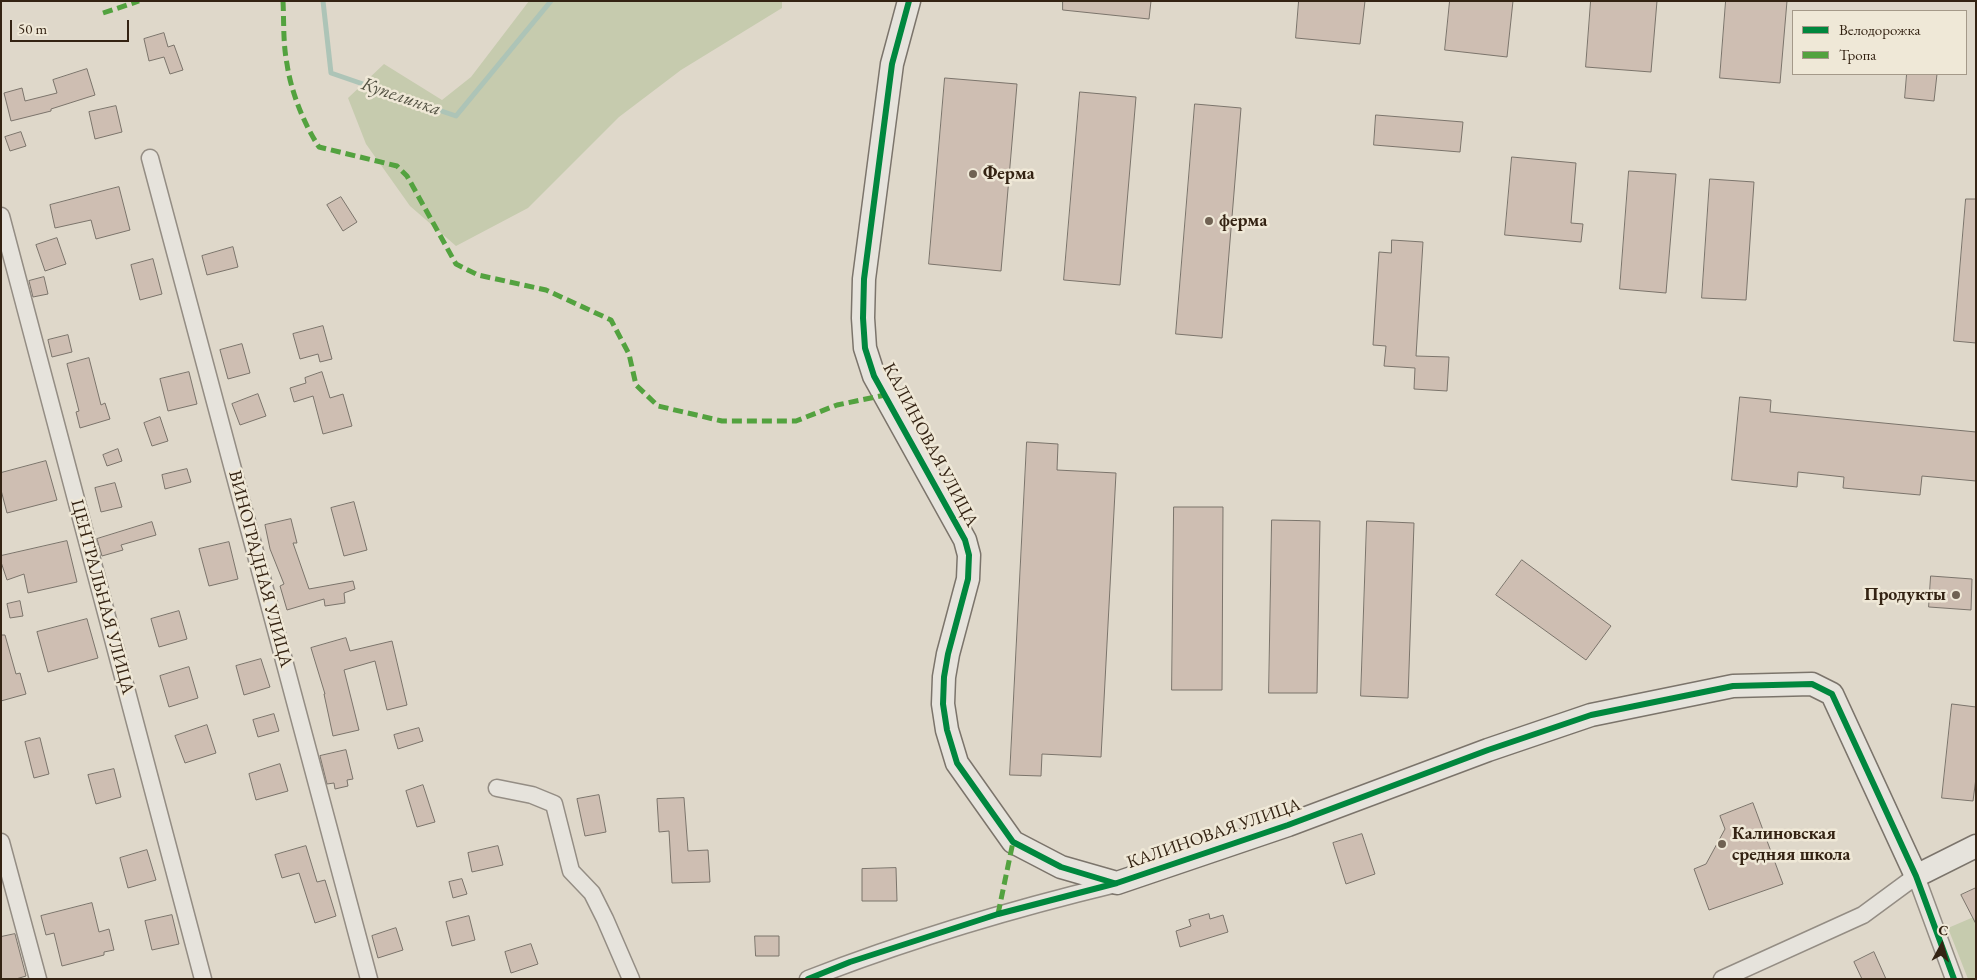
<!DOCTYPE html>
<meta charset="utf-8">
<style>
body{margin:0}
#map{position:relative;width:1977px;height:980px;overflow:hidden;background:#dfd8ca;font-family:"EB Garamond",serif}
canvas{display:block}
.frame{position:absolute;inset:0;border:2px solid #342313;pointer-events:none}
.legend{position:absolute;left:1792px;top:10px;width:175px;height:65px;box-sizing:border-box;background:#efe8d7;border:1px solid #a49989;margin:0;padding:6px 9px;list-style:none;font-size:15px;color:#342313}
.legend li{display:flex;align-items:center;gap:10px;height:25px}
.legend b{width:25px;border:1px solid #a49989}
.north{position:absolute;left:1917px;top:920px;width:50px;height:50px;-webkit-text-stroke:4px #efe8d7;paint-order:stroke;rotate:6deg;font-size:14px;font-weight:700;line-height:20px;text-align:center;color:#342313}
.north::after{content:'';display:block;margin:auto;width:18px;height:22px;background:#342313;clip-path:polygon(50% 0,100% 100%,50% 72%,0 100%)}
.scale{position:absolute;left:10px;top:20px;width:119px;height:22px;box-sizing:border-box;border:2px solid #342313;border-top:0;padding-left:6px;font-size:15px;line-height:18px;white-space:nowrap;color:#342313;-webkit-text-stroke:4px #efe8d7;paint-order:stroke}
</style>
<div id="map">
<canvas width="1977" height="980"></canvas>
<div class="frame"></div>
<ul class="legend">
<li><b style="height:6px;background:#00873e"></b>Велодорожка</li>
<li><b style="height:6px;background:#53a23f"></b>Тропа</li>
</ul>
<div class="north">С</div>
<div class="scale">50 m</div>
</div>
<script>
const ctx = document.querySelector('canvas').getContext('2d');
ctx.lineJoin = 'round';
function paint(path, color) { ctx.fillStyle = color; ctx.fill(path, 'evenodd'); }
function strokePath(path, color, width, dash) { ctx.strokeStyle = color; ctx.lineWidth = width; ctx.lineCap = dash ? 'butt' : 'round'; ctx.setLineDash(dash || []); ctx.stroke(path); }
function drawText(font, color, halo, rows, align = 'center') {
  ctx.font = font + ' "EB Garamond",serif'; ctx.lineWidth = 5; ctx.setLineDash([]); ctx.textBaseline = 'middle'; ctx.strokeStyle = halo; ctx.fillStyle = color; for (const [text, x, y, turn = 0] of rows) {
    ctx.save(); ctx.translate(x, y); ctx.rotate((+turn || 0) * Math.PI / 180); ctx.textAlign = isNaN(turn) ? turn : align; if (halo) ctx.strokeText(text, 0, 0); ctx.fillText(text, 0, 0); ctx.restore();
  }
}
paint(new Path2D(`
 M529 1H782V8L681 70 619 117 528 208 456 246 410 206 366 144 348 98 384 64 442 100 471 77Z
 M1976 916V979H1968L1948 928Z`), '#c6cbae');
strokePath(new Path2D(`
 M323 1 331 73 456 116 551 1`), '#adc4b7', 5);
const building = new Path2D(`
 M1063 1H1151L1149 19 1063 10Z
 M1299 1H1365L1360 44 1296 38Z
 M1450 1H1513L1507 57 1445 50Z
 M1591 1H1657L1651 72 1586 67Z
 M1726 1H1787L1780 83 1720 78Z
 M164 33 168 47 174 45 183 70 170 74 164 57 149 61 144 39Z
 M87 69 95 95 51 109V111L11 121 4 93 22 88 25 101 57 93 53 80Z
 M1907 74H1937L1934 101 1905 98Z
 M945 78 1017 84 1001 271 929 264Z
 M1080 92 1136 97 1120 285 1064 280Z
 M1195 104 1241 108 1222 338 1176 334Z
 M116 106 122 132 95 139 89 112Z
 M1376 115 1463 122 1460 152 1374 145Z
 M21 132 26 146 10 151 5 137Z
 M1512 157 1576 163 1571 223 1583 224 1581 242 1505 235Z
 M1629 171 1676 174 1666 293 1620 289Z
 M1710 179 1754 182 1746 300 1702 298Z
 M119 187 130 230 96 239 91 220 55 228 50 205Z
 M341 197 357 222 343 231 327 205Z
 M1966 199H1976V343L1954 341Z
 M57 238 66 264 45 271 36 245Z
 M1392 240 1423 242 1416 356 1449 357 1447 391 1414 389 1415 368 1384 366 1386 346 1373 345 1379 252 1391 253Z
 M233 247 238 267 207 275 202 256Z
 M153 259 162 294 140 300 131 265Z
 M44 277 48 294 33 297 29 281Z
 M323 326 332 359 320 362 318 354 300 359 293 334Z
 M68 335 72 352 52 357 48 340Z
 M242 344 250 373 228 379 220 350Z
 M89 358 101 405 105 403 110 419 80 428 76 412 79 411 67 364Z
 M189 372 197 404 168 411 160 379Z
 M322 372 330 398 343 394 352 426 323 434 313 396 294 402 290 388 306 383 305 378Z
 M258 394 266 416 240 425 232 404Z
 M1740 397 1771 400 1770 412 1976 432V481L1922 476 1920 495 1843 488 1844 477 1798 472 1797 487 1732 480Z
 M160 417 168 441 152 446 144 423Z
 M1027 442 1058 444 1057 470 1116 473 1101 757 1042 754 1041 776 1010 775Z
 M118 449 122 461 107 466 103 455Z
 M46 461 57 500 7 513 1 490V473Z
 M187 469 191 482 165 489 162 475Z
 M115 483 122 507 101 512 95 488Z
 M354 502 367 550 344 556 331 508Z
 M1174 507H1223L1222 690H1172Z
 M291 519 297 543H293L309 589 353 581 355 589 344 593 345 603 325 606 324 599 287 610 280 586 284 584 270 549 265 525Z
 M1272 520 1320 521 1317 693H1269Z
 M1367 521 1414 523 1408 698 1361 696Z
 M152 522 156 535 121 545 123 550 102 556 97 539Z
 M67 541 77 582 28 593 24 574 7 580 1 562V556Z
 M229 542 238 579 209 586 199 549Z
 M1522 560 1611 626 1586 660 1496 595Z
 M1931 576 1972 579 1971 610 1929 607Z
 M20 601 23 616 10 618 7 604Z
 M179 611 187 639 159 647 151 619Z
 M87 619 98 658 48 672 37 632Z
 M1 635H5L16 674 20 673 26 694 1 701Z
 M346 638 350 651 392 641 407 705 387 710 375 661 344 670 359 730 333 736 324 694H325L311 648Z
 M261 659 270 687 244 695 236 666Z
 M189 667 198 698 169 707 160 676Z
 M1952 704 1976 707V778L1973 801 1942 798Z
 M274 714 279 731 258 737 253 720Z
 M207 725 216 753 185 763 175 736Z
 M419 728 423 741 398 749 394 735Z
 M40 738 49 774 34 778 25 742Z
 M346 750 353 779 347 780 348 786 335 789 334 783 327 784 320 756Z
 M280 764 288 791 256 800 249 774Z
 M114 769 121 797 96 804 88 775Z
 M423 785 435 822 417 827 406 791Z
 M599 795 606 832 585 836 577 799Z
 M684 798 688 851 708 850 710 882 672 883 669 831 659 832 657 799Z
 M1753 803 1783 884 1709 910 1694 869 1706 864 1725 829 1720 816Z
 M1362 834 1375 874 1346 884 1333 843Z
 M306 846 317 882 325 880 336 916 315 923 299 873 282 878 275 855Z
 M498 846 503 865 472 872 468 853Z
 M147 850 156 880 128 888 120 858Z
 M896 868 897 901H862V869Z
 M462 879 467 894 453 898 449 882Z
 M1976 888V924L1961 895Z
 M92 903 99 932 109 929 114 950 104 952V955L62 966 54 933 46 935 41 916Z
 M1209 914 1210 919 1223 915 1228 932 1180 947 1176 931 1191 926 1189 920Z
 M172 915 179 944 152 950 145 921Z
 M469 916 475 940 452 946 446 922Z
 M396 928 403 950 378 958 372 936Z
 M15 934 26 976 16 979H1V937Z
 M755 936H779V956H756Z
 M531 944 538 964 511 973 505 952Z
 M1874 952 1886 979H1862L1854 962Z`);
paint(building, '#cebeb2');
strokePath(building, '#7b746b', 1);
const street = new Path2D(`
 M150 158 369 979
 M1 216 203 979
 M497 788 532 795 554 804 571 871 592 893 605 919 631 979
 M1 842 38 979
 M808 979C908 940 1012 909 1116 884
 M1722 979 1863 915 1916 876 1954 979`);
const secondary = new Path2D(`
 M909 1 892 64 864 279 863 318 865 348 874 376 965 540 969 555 968 579 948 654 944 677 943 704 947 730 957 763 1013 842 1061 867 1117 883 1288 825 1488 750 1591 715 1733 686 1812 684 1832 694 1916 876 1976 846`);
strokePath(street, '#948d84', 19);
strokePath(secondary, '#7b746b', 25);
strokePath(street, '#e6e3dc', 16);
strokePath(secondary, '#e6e3dc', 22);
strokePath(new Path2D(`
 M283 1C284 22 283 44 287 64 291 92 304 124 319 147L397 166 407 176 456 264 478 275 546 290 611 320 629 354 636 385 658 406 722 421H796L837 405 885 395
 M103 13 139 1
 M998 914 1013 842`), '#53a23f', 5, [10, 5]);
strokePath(new Path2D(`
 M909 1 892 64 864 279 863 318 865 348 874 376 965 540 969 555 968 579 948 654 944 677 943 704 947 730 957 763 1013 842 1061 867 1114 883
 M808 979 850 962 998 914 1117 883 1288 825 1488 750 1591 715 1733 686 1812 684 1832 694 1916 876 1954 979`), '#00873e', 6);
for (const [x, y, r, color] of [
 [973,174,5,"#706253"],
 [1209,221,5,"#706253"],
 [1956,595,5,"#706253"],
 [1722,844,5,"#706253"]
]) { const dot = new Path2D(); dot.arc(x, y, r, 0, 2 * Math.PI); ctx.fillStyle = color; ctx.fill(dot); strokePath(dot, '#efe8d7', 2); }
drawText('bold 18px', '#342313', '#efe8d7', [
 ["Ферма",983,174],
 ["ферма",1219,221],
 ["Продукты",1946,595,"right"],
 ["Калиновская",1732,834],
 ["средняя школа",1732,855]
], 'left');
drawText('18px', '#342313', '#efe8d7', [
 ["КАЛИНОВАЯ УЛИЦА",930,445,62],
 ["ВИНОГРАДНАЯ УЛИЦА",260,569,75],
 ["ЦЕНТРАЛЬНАЯ УЛИЦА",102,597,75],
 ["КАЛИНОВАЯ УЛИЦА",1214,834,-19]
]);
drawText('italic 19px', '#525142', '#efe8d7', [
 ["Купелинка",401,97,19]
]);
</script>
